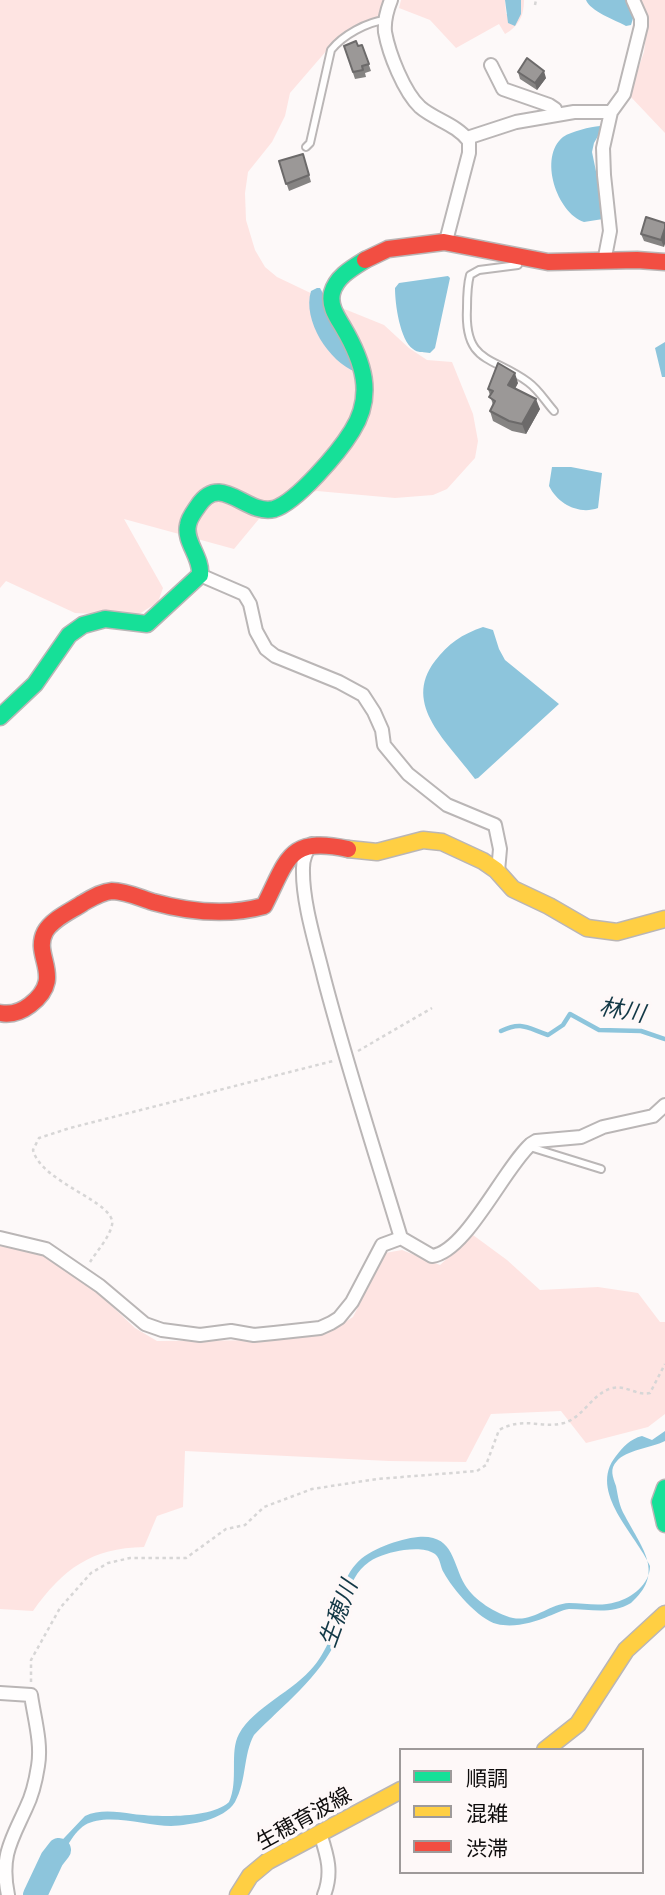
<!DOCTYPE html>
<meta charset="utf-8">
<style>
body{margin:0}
#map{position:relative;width:665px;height:1895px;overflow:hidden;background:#fdf9f9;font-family:Mulish,"Noto Sans JP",sans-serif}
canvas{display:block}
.legend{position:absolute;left:399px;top:1748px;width:245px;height:126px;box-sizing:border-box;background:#fef8f8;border:2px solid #9e9a9a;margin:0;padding:9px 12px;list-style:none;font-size:21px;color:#0e0c0c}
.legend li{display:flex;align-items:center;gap:14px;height:35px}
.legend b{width:35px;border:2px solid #9e9a9a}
</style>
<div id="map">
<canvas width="665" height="1895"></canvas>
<ul class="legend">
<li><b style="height:9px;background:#16e098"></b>順調</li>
<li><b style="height:9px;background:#ffcf43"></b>混雑</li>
<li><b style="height:9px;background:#f24e42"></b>渋滞</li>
</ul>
</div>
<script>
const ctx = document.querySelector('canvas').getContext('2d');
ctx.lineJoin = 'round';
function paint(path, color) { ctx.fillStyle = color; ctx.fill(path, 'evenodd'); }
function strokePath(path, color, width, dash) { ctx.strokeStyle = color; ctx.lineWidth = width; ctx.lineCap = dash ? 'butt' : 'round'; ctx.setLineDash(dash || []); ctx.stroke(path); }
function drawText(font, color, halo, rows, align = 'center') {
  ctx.font = font + ' Mulish,"Noto Sans JP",sans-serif'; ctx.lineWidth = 7; ctx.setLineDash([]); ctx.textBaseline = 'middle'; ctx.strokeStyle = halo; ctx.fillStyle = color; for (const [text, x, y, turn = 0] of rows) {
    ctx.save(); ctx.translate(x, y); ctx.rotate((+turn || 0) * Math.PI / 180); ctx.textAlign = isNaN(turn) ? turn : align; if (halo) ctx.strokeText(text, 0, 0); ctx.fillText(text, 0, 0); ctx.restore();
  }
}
paint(new Path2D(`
 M0 0H386L381 15 360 25 334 42 290 93 285 116 272 142 248 172 245 193 246 220 255 250 265 267 277 277 342 308 384 325 409 348 427 360 452 362 473 414 478 441 475 458 447 489 433 495 395 498 317 491 285 499 268 508 234 549 124 519 163 588 158 602 136 616 75 613 6 581 0 588Z
 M401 0H505L506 14H521V0H524C524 16 519 26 505 34L499 24 456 48 430 20 399 8Z
 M639 0H665V133L629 95 644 52 648 16Z
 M473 1235 507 1260 540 1290 598 1287 638 1293 660 1322H665V1414L648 1427 586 1443 561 1411 491 1414 466 1462 389 1461 185 1451 183 1507 157 1516 144 1547C91 1548 63 1569 33 1611L0 1609V1246L39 1252 95 1290 135 1328 157 1341 279 1340 326 1334 353 1317 385 1253 402 1250 440 1265Z`), '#fee4e2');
paint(new Path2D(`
 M505 0H521V14L515 26 508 23Z
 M586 0H630L635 12 631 25 626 26C615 20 590 11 586 0Z
 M600 126 602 129 594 143 592 152 604 210 603 219 584 222C557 213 538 157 563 137 572 131 590 127 600 126Z
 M448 276 450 278 435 348 430 353C425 352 417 353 413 349 400 340 395 304 395 288L399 283Z
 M317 288H320L325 297 356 372C329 362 302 320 311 291Z
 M665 342V377H662L655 348Z
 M552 467H571L602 473 598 508C579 515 558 504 549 486Z
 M483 627 493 630 499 649 505 660 559 704 478 778 475 779C449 743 401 705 435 661 448 644 462 634 483 627Z
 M665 1431V1441C651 1448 626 1450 617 1461 609 1469 613 1477 616 1486 618 1496 619 1506 625 1516 643 1550 665 1573 631 1603 611 1615 590 1609 569 1609 561 1610 555 1614 549 1616 533 1623 513 1628 497 1624 479 1620 452 1588 444 1573 440 1567 441 1559 435 1554 426 1548 414 1549 404 1550 392 1552 379 1555 369 1562 344 1579 347 1614 337 1639 320 1677 282 1706 254 1735 243 1755 247 1780 235 1802 224 1820 191 1825 171 1826 147 1826 107 1812 85 1825 71 1834 63 1856 53 1869 48 1874 42 1878 36 1882L47 1856 85 1816C100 1809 117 1812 133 1814 157 1817 211 1819 229 1802 239 1781 229 1752 239 1734 254 1707 294 1691 314 1666 321 1658 328 1644 332 1634 340 1612 339 1582 356 1564 369 1549 399 1539 418 1537 454 1534 452 1563 465 1585 474 1600 496 1614 513 1618 533 1622 549 1604 569 1603 585 1603 600 1607 616 1602 632 1598 650 1584 650 1566 637 1535 587 1492 616 1456 623 1447 630 1439 642 1436L652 1440Z`), '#8dc5dc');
strokePath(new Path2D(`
 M501 1031C522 1021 527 1028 548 1035L563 1025 570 1014 599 1030 641 1031 665 1039`), '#8dc5dc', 4.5);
strokePath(new Path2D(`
 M35 1895 52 1859 59 1850`), '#8dc5dc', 24);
const lane = new Path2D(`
 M306 147 310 143 331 50C343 35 367 22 385 20
 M518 265 479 270 470 275C467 286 467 297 467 308 464 364 493 356 528 382 539 390 545 401 554 411
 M530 1147 601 1169`);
const street = new Path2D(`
 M391 0C387 10 384 21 385 32 389 54 404 92 420 107 435 120 456 124 469 141V153L446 241
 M491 65 503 89 549 105 555 109 557 115
 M467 138 516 122 574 112H611
 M604 262 610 231 604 175 603 148 611 112 624 94 641 26V18L633 0
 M200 575 244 594 250 604 256 631 266 649 275 656 339 682 363 695 374 712 382 730 384 745 408 774 447 805 495 825 500 849 498 871
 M312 844C306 851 303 859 303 868 302 902 316 945 324 978 347 1066 375 1152 401 1238
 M0 1238 46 1249 100 1286 145 1324 162 1330 200 1335 231 1331 254 1335 274 1333 320 1328 331 1323 339 1318 352 1302 382 1245 401 1238 432 1256C466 1252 504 1168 531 1144L536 1141 581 1137 603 1127 653 1116 665 1105
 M0 1693 31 1695C34 1717 42 1743 38 1766 36 1779 32 1796 26 1808 11 1841 0 1856 8 1895
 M320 1833C327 1855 333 1872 324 1895`);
const fast = new Path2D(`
 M0 717 35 684 69 635 83 625 105 619 147 624 200 575C202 557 184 542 188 525 189 518 194 512 198 506 221 471 246 516 274 509 297 502 339 452 352 431 375 395 363 361 343 327 337 317 329 306 332 293 336 277 352 268 365 260
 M665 1488 660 1502 665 1524`);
const slow = new Path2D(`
 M348 849 377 852 423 840 442 842 483 861 496 870 513 889 549 906 587 928 617 932 665 919
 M545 1750 578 1724 626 1650 665 1614
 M238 1895 250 1876 268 1861 401 1790`);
const jam = new Path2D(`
 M365 260 388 249 444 242 548 262 637 260 665 262
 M0 1013C11 1015 21 1012 30 1005 66 977 32 957 45 932 52 919 71 911 83 903 92 898 101 892 112 891 126 891 140 898 153 902 189 912 228 916 264 906 288 859 288 836 348 849`);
strokePath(lane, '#bab6b6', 10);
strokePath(street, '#bab6b6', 16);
strokePath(fast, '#bab6b6', 19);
strokePath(slow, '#bab6b6', 19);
strokePath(jam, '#bab6b6', 19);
strokePath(new Path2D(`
 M535 5 536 0
 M358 1051 432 1008
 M90 1262C97 1251 109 1238 112 1225 117 1202 41 1183 33 1150L39 1138 70 1128 333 1061
 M31 1682V1660L60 1608 91 1573 108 1563 130 1558H186L226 1529 245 1525 264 1507 312 1489 377 1479 477 1471 486 1465 499 1430C525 1416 540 1429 564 1423 584 1417 593 1392 613 1388 626 1385 637 1396 650 1393L665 1364`), '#d7d6d6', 2.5, [3.5, 3.5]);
strokePath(lane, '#fffefe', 6);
strokePath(street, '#fffefe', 12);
strokePath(fast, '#16e098', 16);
strokePath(slow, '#ffcf43', 16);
strokePath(jam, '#f24e42', 16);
paint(new Path2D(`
 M362 45 371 71 365 73 366 77 355 79 344 46H358Z
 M518 72 546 78 537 90 520 79Z
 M303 154 311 182 289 191 279 161Z
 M665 223 664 247 644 241 641 234Z
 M518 383 515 389 540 409 526 434 512 431 493 421 490 411 493 405 488 389Z`), '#858382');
paint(new Path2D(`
 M544 71 546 78 537 90 535 83Z
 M665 228V244L664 247 661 240Z
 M515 373 518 383 511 395 508 385Z
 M536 399 540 409 526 434 522 424Z`), '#6c6a6a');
const building = new Path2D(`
 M356 41 358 46 362 45 369 64 362 66 363 70 353 72 344 46Z
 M527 58 544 71 535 83 518 72Z
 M303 154 309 175 286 184 279 161Z
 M646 217 665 223V228L661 240 641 234Z
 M498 363 515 373 508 385 536 399 522 424 509 421 490 411 495 401 489 397 493 391 488 389Z`);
paint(building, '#9b9897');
strokePath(building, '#6c6a6a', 2);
drawText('21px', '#0e0c0c', '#fef8f8', [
 ["生穂育波線",304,1819,-29]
]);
drawText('italic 23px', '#123846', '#fef8f8', [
 ["林川",622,1011,10],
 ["生穂川",339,1614,-70]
]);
</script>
